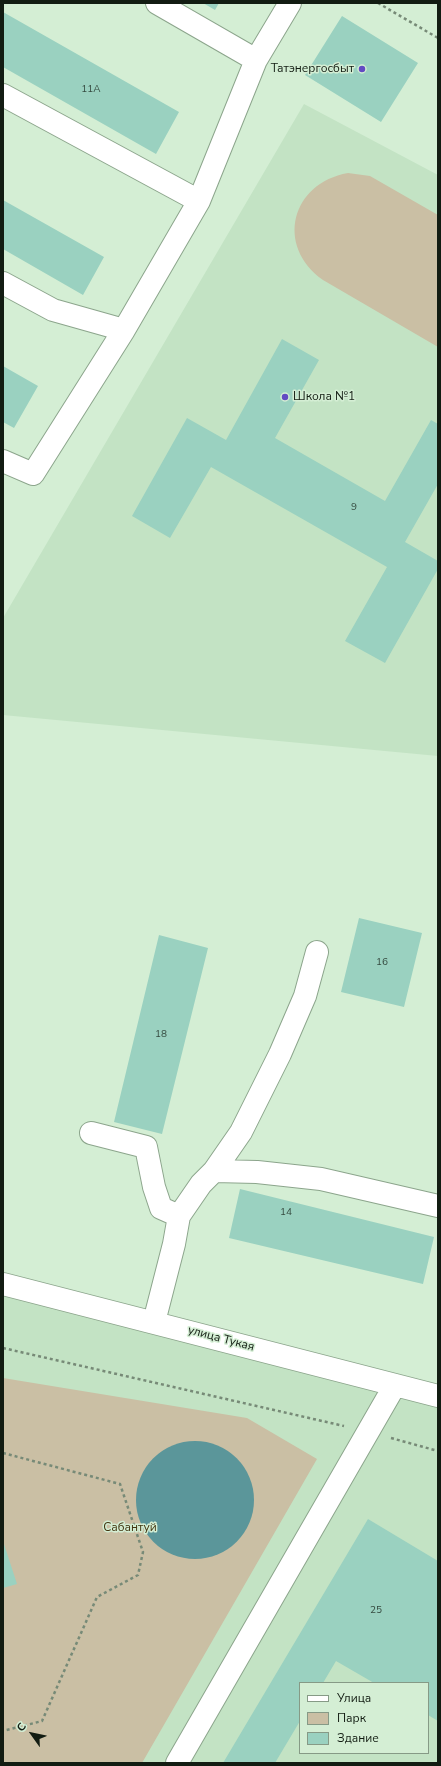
<!DOCTYPE html>
<meta charset="utf-8">
<style>
body{margin:0}
#map{position:relative;width:441px;height:1766px;overflow:hidden;background:#d4eed4;font-family:"Nunito Sans",sans-serif}
canvas{display:block}
.frame{position:absolute;inset:0;border:4px solid #121c12;pointer-events:none}
.legend{position:absolute;left:299px;top:1682px;width:130px;height:72px;box-sizing:border-box;background:#d4eed4;border:1px solid #869a86;margin:0;padding:5px 7px;list-style:none;font-size:12px;color:#121c12}
.legend li{display:flex;align-items:center;gap:8px;height:20px}
.legend b{width:20px;border:1px solid #869a86}
.north{position:absolute;left:12px;top:1714px;width:40px;height:40px;-webkit-text-stroke:3px #d4eed4;paint-order:stroke;rotate:303deg;font-size:11px;font-weight:700;line-height:16px;text-align:center;color:#121c12}
.north::after{content:'';display:block;margin:auto;width:14px;height:18px;background:#121c12;clip-path:polygon(50% 0,100% 100%,50% 72%,0 100%)}
</style>
<div id="map">
<canvas width="441" height="1766"></canvas>
<div class="frame"></div>
<ul class="legend">
<li><b style="height:5px;background:#fff"></b>Улица</li>
<li><b style="height:11px;background:#cabfa4"></b>Парк</li>
<li><b style="height:11px;background:#9ad1c0"></b>Здание</li>
</ul>
<div class="north">С</div>
</div>
<script>
const ctx = document.querySelector('canvas').getContext('2d');
ctx.lineJoin = 'round';
function paint(path, color) { ctx.fillStyle = color; ctx.fill(path, 'evenodd'); }
function strokePath(path, color, width, dash) { ctx.strokeStyle = color; ctx.lineWidth = width; ctx.lineCap = dash ? 'butt' : 'round'; ctx.setLineDash(dash || []); ctx.stroke(path); }
function drawText(font, color, halo, rows, align = 'center') {
  ctx.font = font + ' "Nunito Sans",sans-serif'; ctx.lineWidth = 3; ctx.setLineDash([]); ctx.textBaseline = 'middle'; ctx.strokeStyle = halo; ctx.fillStyle = color; for (const [text, x, y, turn = 0] of rows) {
    ctx.save(); ctx.translate(x, y); ctx.rotate((+turn || 0) * Math.PI / 180); ctx.textAlign = isNaN(turn) ? turn : align; if (halo) ctx.strokeText(text, 0, 0); ctx.fillText(text, 0, 0); ctx.restore();
  }
}
paint(new Path2D(`
 M304 104 438 175V756L3 715V618Z
 M3 1293 438 1406V1763H3ZM300 1683H428V1753H300Z`), '#c3e3c4');
paint(new Path2D(`
 M348 173 370 176 438 215V347L323 280C275 246 291 183 348 173Z
 M3 1378 247 1418 317 1459 142 1763H3Z`), '#cabfa4');
paint(new Path2D(`
 M136 1500a59 59 0 1 1 118 0a59 59 0 1 1-118 0Z`), '#5b969a');
paint(new Path2D(`
 M203 3H219L215 10Z
 M3 12 179 112 156 154 3 67Z
 M342 16 418 63 381 122 305 75Z
 M3 200 104 257 83 295 3 249Z
 M282 339 319 360 275 438 385 501 431 420 438 424V484L405 542 438 561V569L385 663 345 641 387 567 211 467 170 538 132 516 187 418 226 440Z
 M3 366 38 386 14 428 3 422Z
 M359 918 422 933 404 1007 341 992Z
 M159 935 208 948 162 1134 114 1122Z
 M240 1189 434 1237 423 1284 229 1238Z
 M368 1519 438 1561V1721L428 1715V1683H374L336 1661 323 1683H300V1721L275 1763H223Z
 M3 1541 17 1584 3 1588Z`), '#9ad1c0');
const minor = new Path2D(`
 M157 3 256 60
 M3 95 199 201
 M3 283 53 310 124 330
 M3 461 33 474 124 330 199 201 256 60 290 3
 M91 1133 146 1147 154 1187 161 1208 179 1216
 M214 1171 241 1132 280 1054 305 996 317 952
 M3 1284 438 1396
 M154 1322 174 1244 179 1216 201 1184 214 1171 257 1172 321 1179 438 1206
 M177 1763 395 1385`);
strokePath(minor, '#8ca58c', 24);
strokePath(new Path2D(`
 M378 3 438 38
 M3 1348 344 1426
 M391 1438 438 1451
 M3 1453 120 1484 143 1552 138 1575 97 1597 42 1721 3 1731`), '#778a77', 2.5, [3, 3]);
strokePath(minor, '#fff', 22);
for (const [x, y, r, color] of [
 [362,69,4,"#624ac3"],
 [285,397,4,"#624ac3"]
]) { const dot = new Path2D(); dot.arc(x, y, r, 0, 2 * Math.PI); ctx.fillStyle = color; ctx.fill(dot); strokePath(dot, '#d4eed4', 1.5); }
drawText('10px', '#34493e', null, [
 ["11А",91,90],
 ["9",354,508],
 ["16",382,963],
 ["18",161,1035],
 ["14",286,1213],
 ["25",376,1611]
]);
drawText('12px', '#121c12', '#d4eed4', [
 ["Татэнергосбыт",354,69],
 ["Школа №1",293,397,"left"]
], 'right');
drawText('12px', '#121c12', '#d4eed4', [
 ["улица Тукая",221,1339,15]
]);
drawText('12px', '#413510', '#d4eed4', [
 ["Сабантуй",130,1528]
]);
</script>
